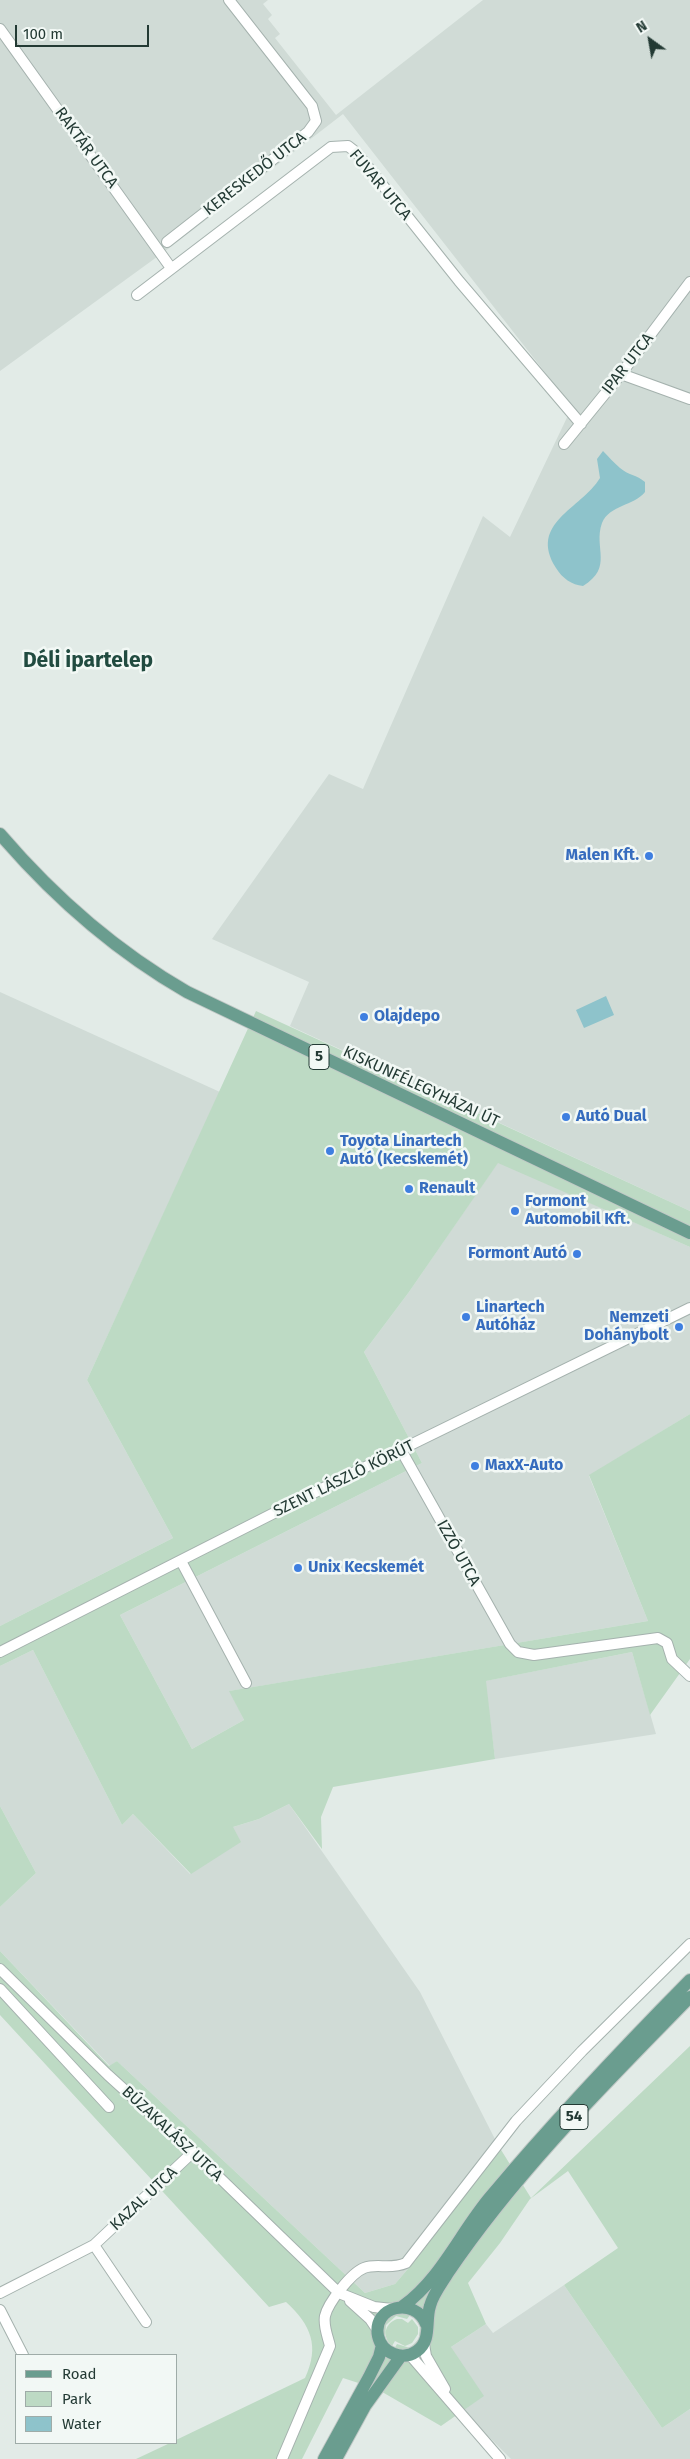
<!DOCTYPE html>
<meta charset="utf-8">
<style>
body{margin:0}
#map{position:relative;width:690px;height:2459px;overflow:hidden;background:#e2ebe7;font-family:"Fira Sans",sans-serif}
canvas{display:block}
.legend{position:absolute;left:15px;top:2354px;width:162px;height:90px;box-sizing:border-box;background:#f2f8f5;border:1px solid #9faca8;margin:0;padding:6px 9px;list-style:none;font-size:15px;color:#233a34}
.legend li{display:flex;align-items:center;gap:10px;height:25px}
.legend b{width:25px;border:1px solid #9faca8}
.north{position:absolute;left:625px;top:15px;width:50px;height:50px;-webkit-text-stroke:4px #f2f8f5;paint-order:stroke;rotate:328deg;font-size:14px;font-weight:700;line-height:20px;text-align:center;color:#233a34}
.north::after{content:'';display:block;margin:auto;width:18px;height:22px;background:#233a34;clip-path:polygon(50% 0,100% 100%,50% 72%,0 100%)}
.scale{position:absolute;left:15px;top:25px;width:134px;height:22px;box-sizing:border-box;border:2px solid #233a34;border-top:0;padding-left:6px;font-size:15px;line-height:18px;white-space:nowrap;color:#233a34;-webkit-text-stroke:4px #f2f8f5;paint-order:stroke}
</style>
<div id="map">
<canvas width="690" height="2459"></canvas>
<ul class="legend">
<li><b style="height:6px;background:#6a9d8f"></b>Road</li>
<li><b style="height:14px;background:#bddac4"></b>Park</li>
<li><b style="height:14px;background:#8ec3cb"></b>Water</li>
</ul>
<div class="north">N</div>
<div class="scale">100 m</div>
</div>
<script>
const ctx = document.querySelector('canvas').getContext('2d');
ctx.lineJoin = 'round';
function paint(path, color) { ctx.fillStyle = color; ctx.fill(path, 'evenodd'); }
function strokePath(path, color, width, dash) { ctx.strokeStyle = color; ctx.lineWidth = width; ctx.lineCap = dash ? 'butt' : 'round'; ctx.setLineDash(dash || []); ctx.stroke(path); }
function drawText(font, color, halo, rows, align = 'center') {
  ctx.font = font + ' "Fira Sans",sans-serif'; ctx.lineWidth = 5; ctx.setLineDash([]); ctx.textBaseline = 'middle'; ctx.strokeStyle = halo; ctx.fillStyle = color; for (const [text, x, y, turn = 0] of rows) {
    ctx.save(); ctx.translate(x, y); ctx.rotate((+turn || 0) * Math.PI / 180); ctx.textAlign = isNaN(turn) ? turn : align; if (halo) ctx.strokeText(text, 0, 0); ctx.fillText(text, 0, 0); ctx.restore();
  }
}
paint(new Path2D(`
 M0 0H268L263 4 272 15 268 19 280 34 275 38 336 115 483 0H690V1211L290 1026 309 982 212 939 329 774 363 789 483 516 510 537 572 407 343 114 172 246 0 371Z
 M0 992 220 1092 87 1380 173 1538 0 1626Z
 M498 1162 690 1247V1414L589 1476 648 1621 230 1691 244 1720 192 1749 120 1615 422 1463 364 1352 409 1292Z
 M33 1650 122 1825 133 1814 190 1874 233 1827 259 1819 289 1804 420 1992 498 2145 418 2257 395 2284 365 2293 117 2061 110 2066 0 1951V1907L36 1873 0 1806V1666Z
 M632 1652 656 1734 495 1759 485 1681Z
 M564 2285 662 2428 690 2409V2459H511L463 2411 451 2347 486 2324 493 2333Z`), '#d0dbd6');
paint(new Path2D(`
 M256 1011 690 1211V1247L498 1163 409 1292 364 1352 422 1463 120 1615 192 1749 244 1720 229 1691 648 1621 589 1475 690 1414V1659L650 1715 632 1652 486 1681 495 1759 333 1787 321 1817 322 1849 289 1804 259 1819 233 1827 241 1842 191 1874 133 1814 122 1825 33 1650 0 1666V1626L173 1538 87 1380Z
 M0 1806 36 1873 0 1907Z
 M0 1951 109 2066 117 2061 365 2293 395 2284 418 2257 498 2145 531 2198 690 2046V2409L662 2428 564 2285 618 2248 568 2171 530 2199 500 2243 468 2283 486 2324 451 2347 484 2396 441 2426 377 2389 343 2378 302 2459H136L170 2443H176V2440L305 2378C320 2346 311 2325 286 2302L269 2307 0 2015ZM411 2314 420 2325 419 2339 410 2348 397 2344 394 2349 385 2339 386 2325 396 2316 407 2319Z
 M397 2319H402L408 2323 412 2319 418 2327V2334L412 2343 405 2346 395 2341 392 2346C382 2337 384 2324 397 2319Z`), '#bddac4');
paint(new Path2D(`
 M603 451C609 457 614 463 620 468 628 475 637 475 645 482V492C634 506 609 505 602 523 593 548 614 567 583 586 572 585 562 578 556 568 528 523 581 509 600 478L597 459Z
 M606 996 614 1015 584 1028 576 1010Z`), '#8ec3cb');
const minor = new Path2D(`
 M0 29 171 268
 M167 242 308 132 316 121 312 106 229 0
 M137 295 331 147 348 146 357 153 459 281 581 424
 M621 374 690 399
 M564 444 621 374 690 282
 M401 1450 510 1644 518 1652 534 1655 658 1638 667 1643 672 1659 690 1676
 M181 1561 246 1683
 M0 1652 347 1476 690 1308
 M0 1969 108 2075 193 2152 339 2293 374 2307 392 2309
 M0 1989 109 2107
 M94 2245 146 2322
 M0 2293 94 2245 193 2152
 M350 2301 370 2319 378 2331
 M0 2310 23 2355
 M424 2344 426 2356 445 2389
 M410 2355 500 2459
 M282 2459 330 2346C328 2337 323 2326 325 2316 328 2303 351 2273 364 2268 377 2263 390 2270 406 2263L516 2121 582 2051 690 1944`);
const major = new Path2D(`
 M0 834C54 897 114 950 187 992L690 1233
 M403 2306C441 2279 461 2231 491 2196 554 2121 621 2050 690 1980
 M426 2324C415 2296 372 2306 378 2336 382 2354 403 2361 417 2351 432 2340 425 2321 430 2306 433 2294 442 2283 448 2273 517 2171 605 2084 690 1997
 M324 2459 369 2377 379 2357 382 2345
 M336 2459 365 2406 401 2356`);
strokePath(minor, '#a5b2ae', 12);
strokePath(major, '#c1c8c6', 14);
strokePath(minor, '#fff', 10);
strokePath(major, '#6a9d8f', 12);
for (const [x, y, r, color] of [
 [649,856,5,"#3f7fe0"],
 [364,1017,5,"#3f7fe0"],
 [566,1117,5,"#3f7fe0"],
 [330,1151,5,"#3f7fe0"],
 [409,1189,5,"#3f7fe0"],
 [515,1211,5,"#3f7fe0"],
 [577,1254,5,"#3f7fe0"],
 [466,1317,5,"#3f7fe0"],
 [679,1327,5,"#3f7fe0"],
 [475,1466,5,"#3f7fe0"],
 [298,1568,5,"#3f7fe0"]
]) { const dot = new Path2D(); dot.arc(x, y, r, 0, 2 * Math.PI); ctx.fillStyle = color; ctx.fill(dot); strokePath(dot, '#f2f8f5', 2); }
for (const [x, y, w] of [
 [319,1057,20],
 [574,2117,28]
]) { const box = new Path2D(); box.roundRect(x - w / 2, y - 12.5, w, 25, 4); ctx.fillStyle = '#f2f8f5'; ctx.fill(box); strokePath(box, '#233a34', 1); }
drawText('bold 15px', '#233a34', null, [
 ["5",319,1057],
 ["54",574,2117]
]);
drawText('16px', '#233a34', '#f2f8f5', [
 ["RAKTÁR UTCA",86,148,54],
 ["KERESKEDŐ UTCA",255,174,-38],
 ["FUVAR UTCA",380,185,50],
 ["IPAR UTCA",628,364,-52],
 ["KISKUNFÉLEGYHÁZAI ÚT",421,1087,25],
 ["SZENT LÁSZLÓ KÖRÚT",344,1479,-26],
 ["IZZÓ UTCA",458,1553,61],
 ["BÚZAKALÁSZ UTCA",172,2134,43],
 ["KAZAL UTCA",144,2199,-43]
]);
drawText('bold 16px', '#366cbe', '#f2f8f5', [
 ["Malen Kft.",639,856,"right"],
 ["Olajdepo",374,1017],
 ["Autó Dual",576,1117],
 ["Toyota Linartech",340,1142],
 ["Autó (Kecskemét)",340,1160],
 ["Renault",419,1189],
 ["Formont",525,1202],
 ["Automobil Kft.",525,1220],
 ["Formont Autó",567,1254,"right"],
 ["Linartech",476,1308],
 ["Autóház",476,1326],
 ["Nemzeti",669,1318,"right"],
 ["Dohánybolt",669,1336,"right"],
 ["MaxX-Auto",485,1466],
 ["Unix Kecskemét",308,1568]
], 'left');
drawText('bold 21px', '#214b40', '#f2f8f5', [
 ["Déli ipartelep",88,661]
]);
</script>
